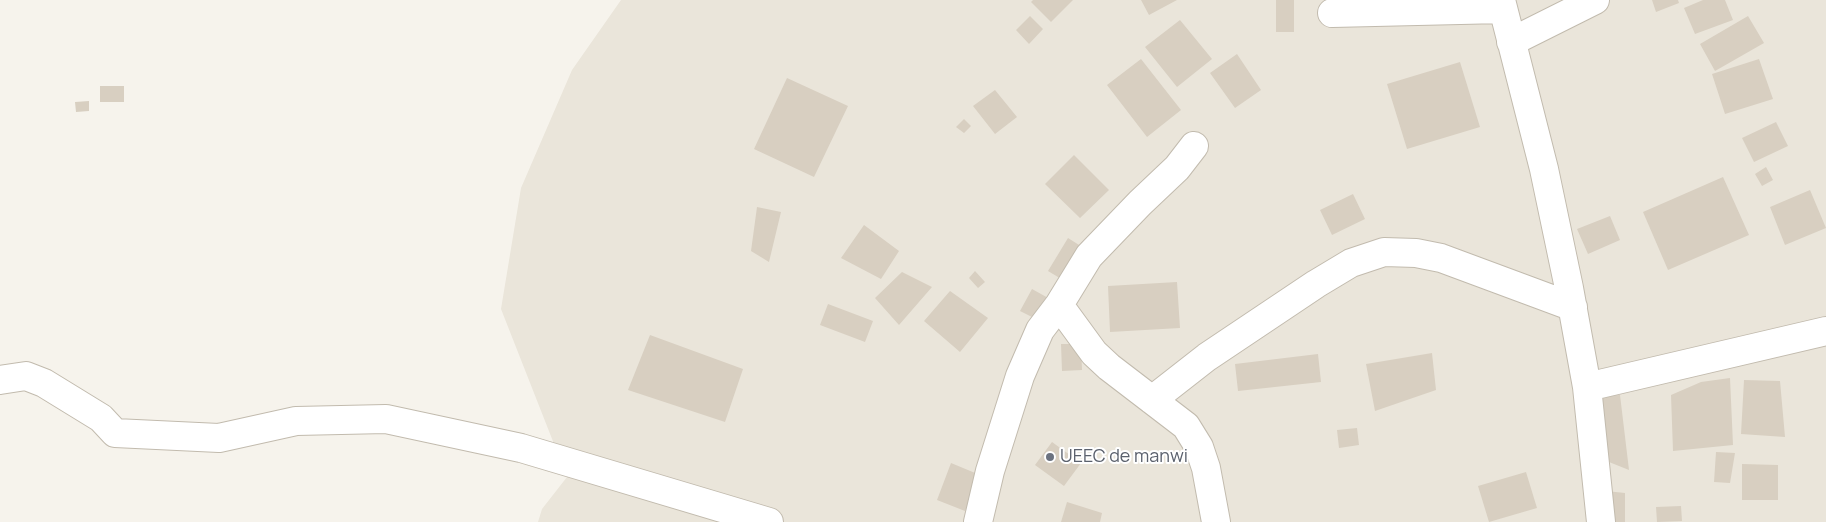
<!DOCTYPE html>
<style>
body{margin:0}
canvas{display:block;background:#f6f3ec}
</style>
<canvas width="1826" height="522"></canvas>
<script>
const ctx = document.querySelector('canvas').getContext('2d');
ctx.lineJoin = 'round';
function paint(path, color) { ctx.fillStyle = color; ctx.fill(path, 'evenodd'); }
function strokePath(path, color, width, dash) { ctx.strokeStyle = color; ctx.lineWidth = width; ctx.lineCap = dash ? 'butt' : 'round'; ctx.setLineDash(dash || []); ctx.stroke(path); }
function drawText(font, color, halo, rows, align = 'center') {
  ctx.font = font + ' Manrope,sans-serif'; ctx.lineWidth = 4; ctx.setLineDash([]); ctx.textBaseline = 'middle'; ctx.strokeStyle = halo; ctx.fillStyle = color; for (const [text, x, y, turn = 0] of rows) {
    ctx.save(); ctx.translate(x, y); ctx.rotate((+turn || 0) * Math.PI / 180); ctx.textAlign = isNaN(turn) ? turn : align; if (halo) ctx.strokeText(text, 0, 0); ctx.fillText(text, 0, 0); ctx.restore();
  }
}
paint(new Path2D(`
 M621 0H1826V522H538L542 509 567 477 501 309 521 188 572 70Z`), '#eae5da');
paint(new Path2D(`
 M1033 0H1073L1051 22 1031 2Z
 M1141 0H1177L1149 15Z
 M1276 0H1294V32H1276Z
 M1652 0H1678L1679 3 1656 12Z
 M1703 0H1725L1733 20 1695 34 1684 8Z
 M1030 16 1043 29 1029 44 1016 30Z
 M1748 16 1764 43 1715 71 1700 44Z
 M1180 20 1212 59 1177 87 1145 47Z
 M1237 54 1261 90 1235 108 1210 73Z
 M1141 59 1181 110 1147 137 1107 85Z
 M1759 59 1773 99 1725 114 1712 74Z
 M1460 62 1480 127 1407 149 1387 84Z
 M787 78 848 106 814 177 754 149Z
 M100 86H124V102H100Z
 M995 90 1017 117 995 134 973 106Z
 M89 101V111L76 112 75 102Z
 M964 119 971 126 964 133 956 127Z
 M1776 122 1788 146 1754 162 1742 138Z
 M1074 155 1109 190 1080 218 1045 184Z
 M1766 167 1773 180 1762 186 1755 174Z
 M1723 177 1749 235 1668 270 1643 212Z
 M1810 190 1826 228 1785 245 1770 207Z
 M1353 194 1365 219 1332 235 1320 210Z
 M757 207 781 212 769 262 751 251Z
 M1610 216 1620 240 1588 254 1577 229Z
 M864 225 899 251 881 279 841 258Z
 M1068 238 1087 250 1068 283 1048 271Z
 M975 271 985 282 978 288 969 278Z
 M902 272 932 287 899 325 875 298Z
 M1177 282 1180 328 1110 332 1108 286Z
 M1032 289 1050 299 1038 320 1020 311Z
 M950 291 988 318 960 352 924 321Z
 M828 304 873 321 865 342 820 325Z
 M650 335 743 369 725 422 628 390Z
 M1061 344H1081L1082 370 1062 371Z
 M1432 353 1436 390 1375 411 1366 364Z
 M1318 354 1321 382 1238 391 1235 364Z
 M1730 378 1733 445 1673 451 1671 395 1701 382Z
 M1744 380 1780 381 1785 437 1741 434Z
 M1620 395 1629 470 1604 460 1601 396Z
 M1357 428 1359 445 1339 448 1337 430Z
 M1052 442 1081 463 1064 486 1035 465Z
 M1716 452 1735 453 1730 483 1714 482Z
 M951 463 980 475 965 511 937 500Z
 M1742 464 1778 465V500H1742Z
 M1526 472 1537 508 1489 522 1478 486Z
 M1606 491 1625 493V522H1608Z
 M1067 502 1102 513 1100 522H1061Z
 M1681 506 1682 521 1657 522 1656 507Z`), '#d8cfc1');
const street = new Path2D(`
 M1501 0 1544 169 1569 288 1587 387 1601 522
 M1332 13 1503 9
 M1511 42 1595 0
 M1059 305 1094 353 1109 367 1186 426 1199 447 1206 468 1216 522
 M0 380 26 376 44 383 101 418 115 433 219 438 296 421 386 419 521 448 769 522
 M1587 387 1826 331
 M1152 400 1207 357 1316 284 1351 263 1384 252 1416 253 1441 258 1573 307
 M978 522 990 471 1020 376 1040 330 1059 305 1089 256 1140 203 1177 168 1194 146`);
strokePath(street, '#c2bbae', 30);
strokePath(street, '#fff', 28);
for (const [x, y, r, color] of [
 [1050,457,5,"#6b7280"]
]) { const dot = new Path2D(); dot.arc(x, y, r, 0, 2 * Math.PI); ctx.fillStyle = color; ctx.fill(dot); strokePath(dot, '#fff', 2); }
drawText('18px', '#5b616d', '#fff', [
 ["UEEC de manwi",1060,457]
], 'left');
</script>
